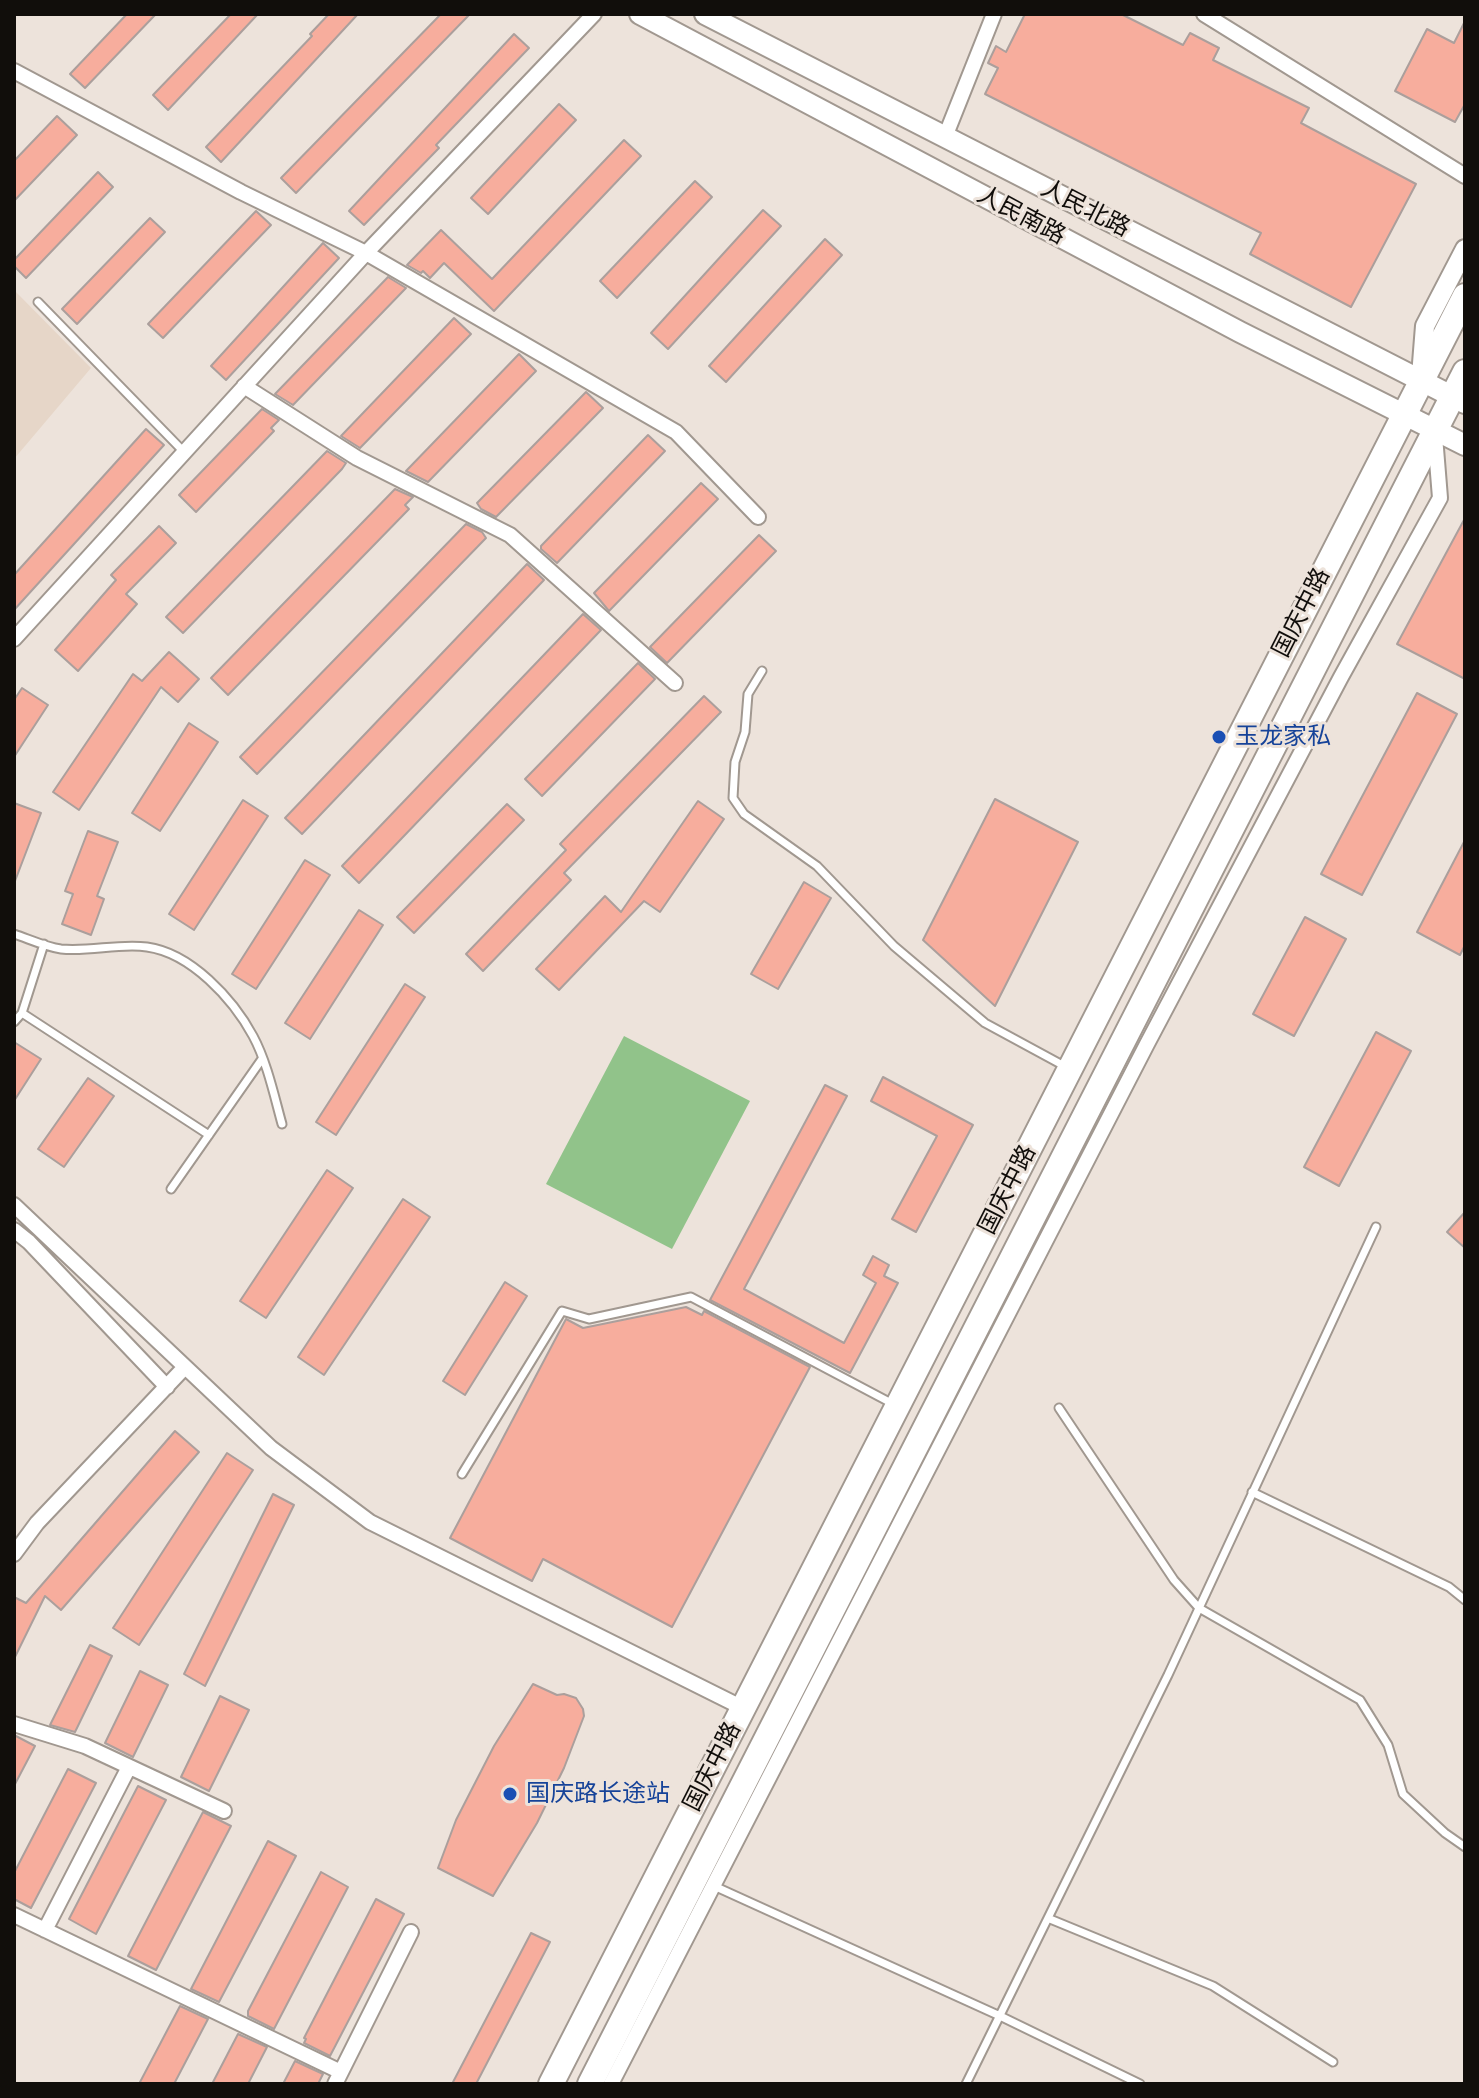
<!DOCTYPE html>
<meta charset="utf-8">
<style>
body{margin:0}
#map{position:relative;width:1479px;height:2098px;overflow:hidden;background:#ede3db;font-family:Helvetica,sans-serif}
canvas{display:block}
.frame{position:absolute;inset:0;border:16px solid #110e0b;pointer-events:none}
</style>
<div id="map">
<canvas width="1479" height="2098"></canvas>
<div class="frame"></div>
</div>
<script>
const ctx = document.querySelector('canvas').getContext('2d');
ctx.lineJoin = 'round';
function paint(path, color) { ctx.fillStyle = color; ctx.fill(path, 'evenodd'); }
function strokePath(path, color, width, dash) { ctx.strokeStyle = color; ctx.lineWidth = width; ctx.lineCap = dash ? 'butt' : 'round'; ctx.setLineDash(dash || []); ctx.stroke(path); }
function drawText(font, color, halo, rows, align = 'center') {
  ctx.font = font + ' Helvetica,"Noto Sans SC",sans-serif'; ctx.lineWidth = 6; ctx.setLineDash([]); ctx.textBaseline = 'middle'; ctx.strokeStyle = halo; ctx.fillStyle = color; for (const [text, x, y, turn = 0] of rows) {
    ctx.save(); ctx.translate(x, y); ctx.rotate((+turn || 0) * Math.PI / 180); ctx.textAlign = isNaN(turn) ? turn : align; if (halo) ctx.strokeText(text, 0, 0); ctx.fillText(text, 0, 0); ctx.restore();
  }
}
paint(new Path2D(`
 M14 290 91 368 14 459Z`), '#e6d6c8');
paint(new Path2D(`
 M624 1036 750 1101 672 1249 546 1184Z`), '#91c38a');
const building = new Path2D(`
 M127 14H156L85 88 70 74Z
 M231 14H258L168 110 153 95Z
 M329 14H358L221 162 206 147 312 36 310 34Z
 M441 14H470L296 193 281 178Z
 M1025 14H1121L1183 45 1190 33 1219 48 1213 60 1309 108 1301 123 1416 184 1351 307 1250 254 1261 233 985 94 998 68 988 63 996 46 1006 52Z
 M1465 21V104L1455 122 1395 91 1427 29 1454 43Z
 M514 34 529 48 436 145 439 148 364 225 349 211Z
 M559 104 576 120 488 214 471 198Z
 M57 116 77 135 14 201V161Z
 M624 140 641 156 494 311 444 263 430 278 423 271 421 273 407 265 441 230 492 279Z
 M98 172 113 187 26 278 14 266V260Z
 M695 181 712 197 617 298 600 281Z
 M763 210 781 226 668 349 651 333Z
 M256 211 271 225 163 338 148 324Z
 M150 218 165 232 77 324 62 309Z
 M825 239 842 255 726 382 709 366Z
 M323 243 339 258 226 380 211 366Z
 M388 277 406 288 293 405 275 394Z
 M454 318 471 334 360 448 341 436Z
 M519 354 536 371 428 482 406 471Z
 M586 392 603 408 496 517 481 509 477 503Z
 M262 409 279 420 271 428 274 431 196 512 179 495Z
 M146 429 164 445 14 610V575Z
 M648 435 665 451 557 563 541 549V546Z
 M327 451 346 463 342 469 183 633 166 617Z
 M701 483 718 499 609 611 594 593Z
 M395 489 413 497 405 505 409 509 228 695 211 678Z
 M1465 518V679L1397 644Z
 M466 524 482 532 486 538 257 774 240 757Z
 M159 526 176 543 126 594 137 604 78 671 55 650 116 580 111 575Z
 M759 535 776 551 667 663 650 647Z
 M527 564 544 580 302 834 285 818Z
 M583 614 601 630 359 883 342 866Z
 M169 652 199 679 178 702 161 687 79 810 53 792 133 674 142 681Z
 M638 663 655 679 542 796 525 779Z
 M22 688 48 705 14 757V700Z
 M1417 693 1457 714 1362 895 1321 874Z
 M704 696 721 712 564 873 571 880 483 971 466 954 566 850 560 844Z
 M189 723 218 742 160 831 132 813Z
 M995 799 1078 842 995 1006 923 940Z
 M243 800 268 816 194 930 169 914Z
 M698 801 724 819 660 912 644 901 559 990 536 969 605 896 621 912Z
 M14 803 41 813 15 881H14Z
 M507 804 524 820 414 933 397 917Z
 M88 831 118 842 97 896 104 899 91 935 62 924 73 894 65 891Z
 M1465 840V945L1460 955 1417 932Z
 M305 860 330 875 256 989 232 974Z
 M804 882 831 898 778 989 751 974Z
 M359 910 383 925 310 1039 285 1023Z
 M1305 917 1346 939 1294 1036 1253 1014Z
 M405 984 425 997 336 1135 316 1122Z
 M1376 1032 1411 1051 1339 1186 1304 1167Z
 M14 1042 41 1059 14 1101Z
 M883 1077 973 1125 916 1232 892 1219 937 1136 871 1101Z
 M88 1078 114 1096 64 1167 38 1149Z
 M825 1085 847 1096 744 1289 844 1343 876 1283 863 1275 873 1256 889 1265 884 1276 898 1283 850 1373 710 1300Z
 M327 1170 353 1188 266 1318 240 1301Z
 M403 1199 430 1217 324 1375 298 1357Z
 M1465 1212V1248L1447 1232Z
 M505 1282 527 1296 465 1395 443 1381Z
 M686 1307 702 1315 704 1311 810 1367 672 1627 543 1559 532 1581 450 1538 566 1319 583 1328Z
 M175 1431 199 1452 61 1610 45 1596 14 1659V1597L26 1603Z
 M227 1453 253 1470 139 1645 113 1628Z
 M273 1494 294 1505 205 1686 184 1674Z
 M90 1645 112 1656 75 1732 50 1725Z
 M140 1671 168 1685 133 1757 105 1743Z
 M533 1684 557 1695 564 1694 576 1698 583 1709 584 1716 564 1768 537 1823 493 1896 438 1868 456 1820 494 1746Z
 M220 1696 249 1710 209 1791 181 1777Z
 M14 1735 35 1746 14 1786Z
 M68 1769 96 1783 31 1908 14 1899V1873Z
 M138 1786 166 1800 96 1934 69 1919Z
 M203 1812 231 1826 156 1970 128 1956Z
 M268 1841 296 1856 219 2002 191 1989Z
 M321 1872 348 1887 274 2029 248 2016V2011Z
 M376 1899 404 1914 330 2056 304 2043 306 2039 304 2038Z
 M531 1933 550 1942 476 2084H452Z
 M180 2006 208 2019 174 2084H139Z
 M238 2034 267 2047 248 2084H212Z
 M295 2061 323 2074 318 2084H283Z`);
paint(building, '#f7ad9d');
strokePath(building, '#ab9f9c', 2);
const service = new Path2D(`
 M38 302 184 452
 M762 671 748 694 745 732 735 762 733 798 744 814 817 866 894 946 985 1023 1068 1068
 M14 934C29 939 46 947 61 949 90 952 119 943 147 947 191 953 233 999 253 1036 267 1062 274 1095 282 1124
 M22 1013 209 1135
 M14 1022 22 1013 44 944
 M171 1189 262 1059
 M1059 1408 1174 1580 1199 1608 1360 1700 1388 1745 1403 1794 1445 1833 1465 1847
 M462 1474 562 1311 589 1319 691 1297 895 1405
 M1252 1492 1449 1587 1465 1600
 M714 1886 1000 2016 1140 2084
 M1050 1919 1213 1986 1333 2062
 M966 2084 1168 1675 1376 1227`);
const minor = new Path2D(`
 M1204 14 1465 176
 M14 71 241 192 366 253 676 432 758 517
 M945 137 994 14
 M244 386 357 458 510 535 675 683
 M14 639 366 253 594 14
 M14 1205 271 1448 370 1522 743 1708
 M14 1230 29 1242 167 1387
 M14 1554 37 1523 184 1368
 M14 1724 85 1746 224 1811
 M14 1915 341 2072
 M45 1930 129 1767
 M335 2084 411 1932
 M611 2084 1147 1044 1341 677 1440 498 1435 436`);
const tertiary = new Path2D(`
 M1421 376 1425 326 1465 249`);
const secondary = new Path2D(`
 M640 14 1240 332 1465 445
 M705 14 1465 403`);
const primary = new Path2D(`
 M551 2084 1465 296
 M590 2084 1465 372`);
strokePath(service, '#a19890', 11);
strokePath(minor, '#a19890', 18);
strokePath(tertiary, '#a19890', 22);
strokePath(secondary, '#a19890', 24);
strokePath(primary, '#a19890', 28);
strokePath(service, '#fff', 7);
strokePath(minor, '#fff', 14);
strokePath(tertiary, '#fff', 18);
strokePath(secondary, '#fff', 20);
strokePath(primary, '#fff', 24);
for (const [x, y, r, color] of [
 [1219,737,8,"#1a4fb4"],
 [510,1794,8,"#1a4fb4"]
]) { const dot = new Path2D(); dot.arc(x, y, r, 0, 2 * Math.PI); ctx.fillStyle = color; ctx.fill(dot); strokePath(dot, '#ede3db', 3); }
drawText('24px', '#110e0b', '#ede3db', [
 ["人民北路",1085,209,27],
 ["人民南路",1021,216,28],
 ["国庆中路",1302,613,-63],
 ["国庆中路",1008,1190,-63],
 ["国庆中路",713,1767,-63]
]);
drawText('24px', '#164399', '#ede3db', [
 ["玉龙家私",1235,737],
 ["国庆路长途站",526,1794]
], 'left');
</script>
